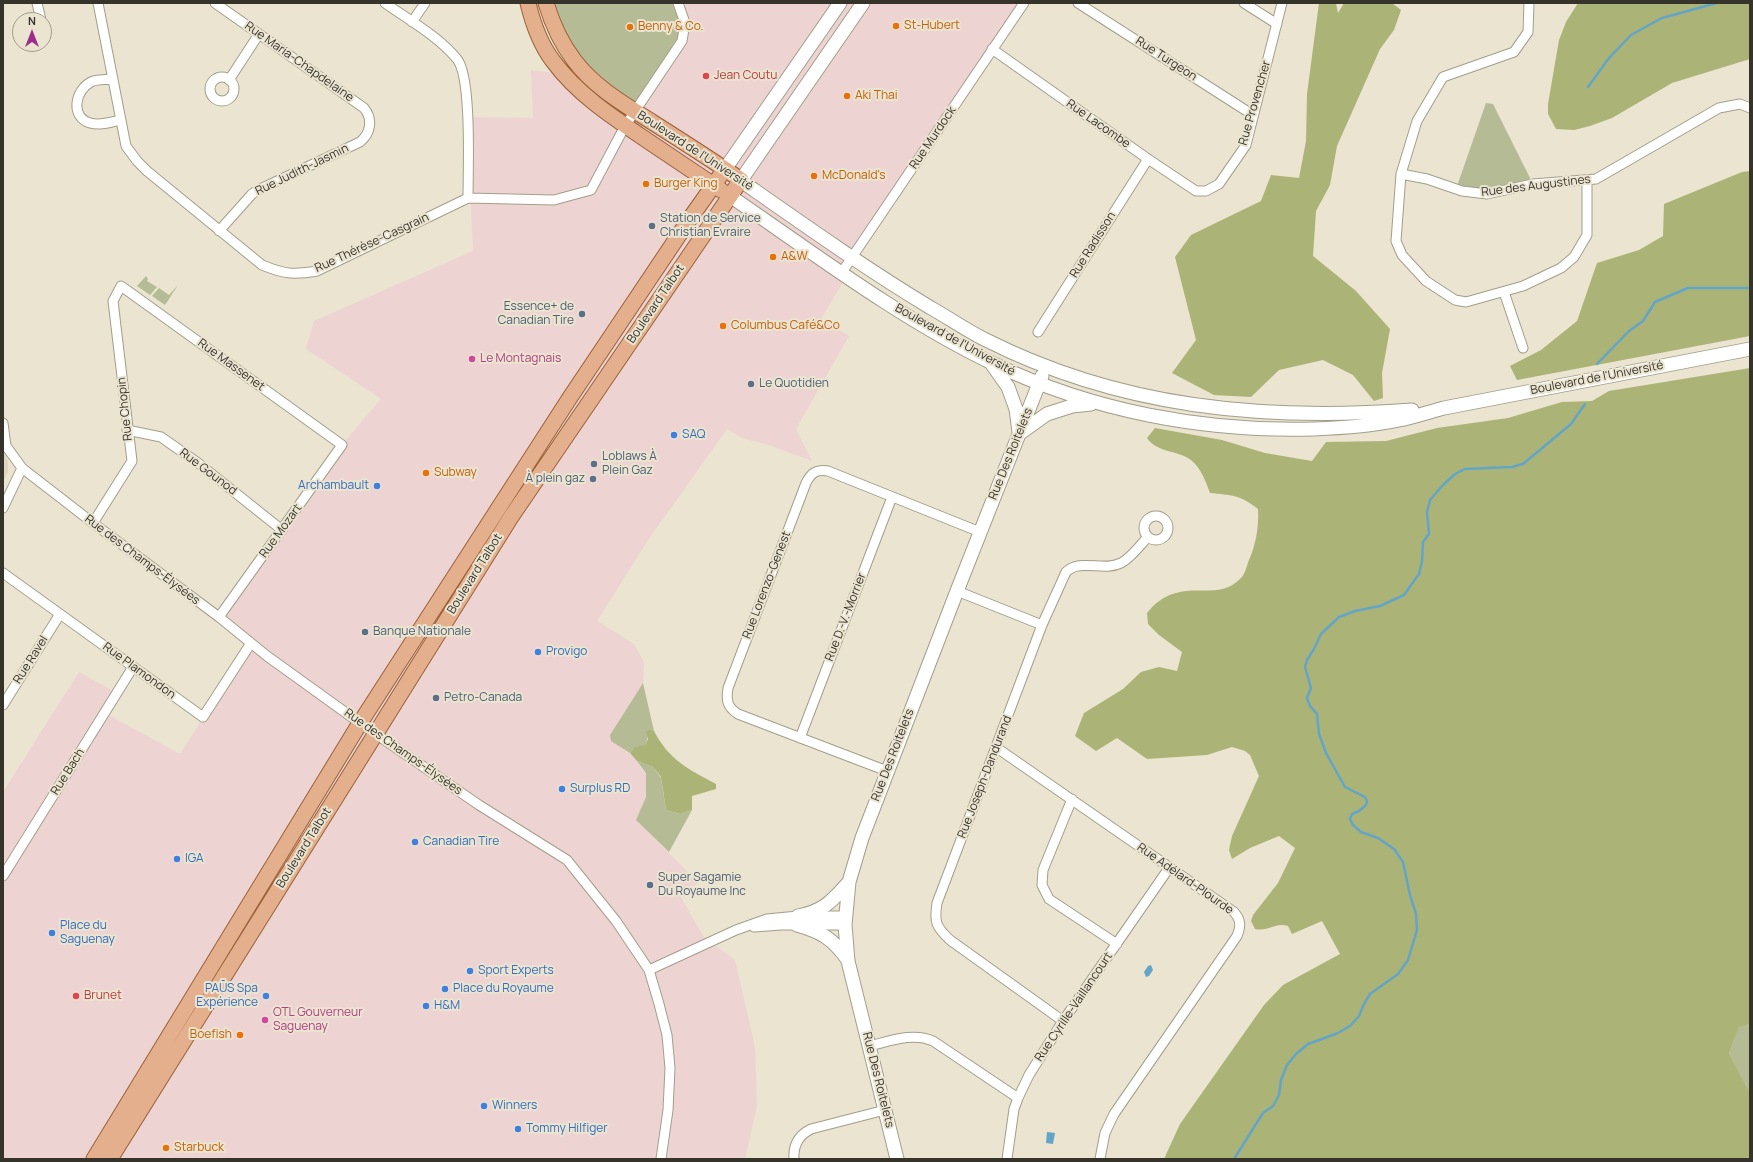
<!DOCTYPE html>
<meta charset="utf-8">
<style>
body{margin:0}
#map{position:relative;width:1753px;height:1162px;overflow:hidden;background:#eae4d0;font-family:Manrope,sans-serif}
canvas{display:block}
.frame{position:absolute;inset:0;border:4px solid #36332b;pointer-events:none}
.north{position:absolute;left:12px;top:12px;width:40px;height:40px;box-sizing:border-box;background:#eae4d0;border:1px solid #a29d8e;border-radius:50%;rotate:0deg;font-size:11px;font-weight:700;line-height:16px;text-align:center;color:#36332b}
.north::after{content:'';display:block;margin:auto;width:14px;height:18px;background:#9b2d8c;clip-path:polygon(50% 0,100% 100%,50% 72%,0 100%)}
</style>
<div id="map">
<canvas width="1753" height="1162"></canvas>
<div class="frame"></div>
<div class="north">N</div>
</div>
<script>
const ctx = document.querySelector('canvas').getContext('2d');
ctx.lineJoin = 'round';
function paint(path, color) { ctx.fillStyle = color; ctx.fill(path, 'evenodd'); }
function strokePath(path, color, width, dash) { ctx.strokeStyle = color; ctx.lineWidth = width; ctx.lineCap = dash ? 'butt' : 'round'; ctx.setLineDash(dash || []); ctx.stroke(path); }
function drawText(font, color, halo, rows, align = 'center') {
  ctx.font = font + ' Manrope,sans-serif'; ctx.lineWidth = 4; ctx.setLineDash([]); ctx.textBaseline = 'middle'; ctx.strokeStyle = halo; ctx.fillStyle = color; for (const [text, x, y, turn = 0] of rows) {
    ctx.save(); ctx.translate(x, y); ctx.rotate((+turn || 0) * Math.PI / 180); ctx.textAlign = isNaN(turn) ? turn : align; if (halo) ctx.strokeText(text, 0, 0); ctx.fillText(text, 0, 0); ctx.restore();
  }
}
paint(new Path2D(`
 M678 3H1024L903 182 821 319 849 336 796 429 812 461 769 445 742 438 727 429 648 540 597 621 634 644 644 662 643 683 610 735 612 741 630 753 646 773V797L636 820 699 883 679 894 703 936 735 960 755 1047 757 1106 745 1159H3V792L79 672 117 693 105 713 180 754 251 643 219 617 342 445 381 399 306 349 314 321 473 251 467 117 533 118 531 70 563 74 625 125Z`), '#edd3d2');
paint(new Path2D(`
 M3 445 8 462V472L3 482Z`), '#e1d5c1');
paint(new Path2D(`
 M546 3H678L685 23 682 41 635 112 593 81Z
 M1486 103 1493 104 1533 184 1487 194 1456 189Z
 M146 276 148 279 147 281 157 287 150 295 137 286Z
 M178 285 165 305 152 296 159 288 169 295Z
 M643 683 654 731 650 729 645 746 634 747 630 753 611 741 610 735Z
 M637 761 653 767 661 778 666 810 680 814 692 810 669 852 636 820 646 797V773Z
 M1750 1024V1089H1747L1729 1053 1739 1026Z`), '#b5bc95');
paint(new Path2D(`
 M1319 3H1336L1338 13 1344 3H1392L1401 10 1394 30 1380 49 1337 146 1330 185 1316 211 1313 256 1356 291 1390 329 1382 373 1383 398 1374 401 1353 375 1323 360 1279 370 1251 397 1214 395 1172 373 1196 340 1175 257 1191 235 1261 201 1271 175 1299 178 1306 141 1307 94Z
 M1578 3H1750V59L1672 83 1612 118 1590 126 1574 130 1556 129 1548 114V104L1559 40 1566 22Z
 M1750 171V336L1517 380 1510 366 1541 350 1577 321 1597 263 1639 250 1663 236 1664 204 1742 172Z
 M1750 368V1024L1739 1027 1729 1053 1747 1088 1750 1089V1159H1164L1180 1124 1264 1005 1283 985 1340 954 1322 921 1292 934 1288 926C1274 922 1270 932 1255 929L1251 921 1253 915 1278 883 1295 848 1279 836 1250 848 1232 859 1229 850 1232 836 1259 776 1250 755 1245 751 1232 747 1207 755 1147 759 1117 738 1096 751 1075 736 1084 713 1123 689 1141 672 1159 667 1177 671 1182 652 1159 635 1148 624 1147 613C1155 603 1164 596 1176 593 1198 586 1221 598 1240 579 1245 575 1247 565 1249 560 1256 544 1259 526 1258 509 1241 495 1231 495 1210 493 1206 482 1201 468 1191 460 1178 450 1157 453 1147 438L1155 428 1222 440 1265 453 1312 461 1326 442 1386 441 1437 428 1508 418 1562 402 1592 401 1609 391Z
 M650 729 654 731C669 760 688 769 716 784V789L692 796V810L680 814 666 810 661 777 653 767 637 761 630 753 634 747 645 745 648 739 646 732Z`), '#abb476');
paint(new Path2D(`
 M1151 965 1153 970 1149 976 1146 977 1144 972 1148 966Z
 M1047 1132 1055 1133 1053 1144 1046 1143Z`), '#63a5c8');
strokePath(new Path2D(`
 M1588 87 1609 58 1631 35 1662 18 1717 3
 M1597 364 1629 331 1643 321 1655 302 1688 288H1750
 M1234 1159 1263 1113 1273 1106 1279 1095 1281 1080 1287 1065 1296 1054 1308 1044 1338 1033 1350 1026 1359 1016 1364 1004 1370 994 1398 974 1408 960 1417 930 1416 914 1410 895 1403 862 1394 849 1378 838 1361 832 1353 825 1350 819 1352 814 1359 811 1366 805 1367 801 1365 797 1345 787 1326 753 1319 734 1317 714 1310 706 1307 698 1311 688 1305 667 1307 660 1314 649 1321 634 1339 617 1355 611 1380 606 1404 595 1419 574 1422 561 1423 542 1429 534 1427 512 1430 500 1443 485 1455 474 1465 469 1512 467 1523 464 1571 424 1585 404`), '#63a5c8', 2.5);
const street = new Path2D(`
 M37 3 41 20
 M98 3 126 146 137 161 147 171 262 265C284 274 293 275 317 271L468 198 554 200 591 190 625 126 682 41 685 23 678 3
 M215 3 364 108C373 119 371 133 360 142L258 190 252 194 219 231
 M385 3C409 20 438 36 457 59 472 77 468 171 468 198
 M1078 3 1253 115
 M1244 3 1277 24
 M1529 3 1528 32 1514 52 1443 77 1417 121 1401 174 1396 241 1402 255 1426 281 1455 300 1466 302 1523 286 1561 268 1574 257 1587 235V180
 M412 22 425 3
 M992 49 1148 159 1196 191H1206L1219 184 1246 145 1282 3
 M210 89a12 12 0 1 1 24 0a12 12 0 1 1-24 0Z
 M113 79C106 80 96 79 91 82 75 90 70 117 90 123 100 126 111 122 121 120
 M229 80 259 34
 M1401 174 1427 179 1462 191 1487 194 1533 184 1596 179 1719 108 1740 104 1750 108
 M842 272 1024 3
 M1504 292 1523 348
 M1038 332 1148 159
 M3 423 6 446 22 468 93 523 219 617 267 656 360 723 479 805 567 860 616 921 649 970 659 1004 667 1035 670 1068 668 1110 661 1159
 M127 430 161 437 198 463 282 530
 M3 508 22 468
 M1144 528a12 12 0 1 1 24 0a12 12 0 1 1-24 0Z
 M93 523 132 461 113 301 121 286 342 445 219 617
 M3 573 203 717 251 643
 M957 591 1042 625
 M3 705 60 614
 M800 738 892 497
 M997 748 1234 912C1241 920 1241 926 1237 936L1114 1114 1105 1133 1100 1159
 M887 771 738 714C727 707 726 700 728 688L806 483C811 473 816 469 828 471L980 532
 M1072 799 1043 870 1042 885 1049 899 1117 944
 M3 876 133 667
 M754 927 781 925H845
 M649 970 736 930 767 919 798 916H845
 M1063 1021 950 940C936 927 934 922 937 903L1042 625 1066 572C1080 558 1103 572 1121 563 1131 558 1140 545 1148 537
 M870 1046C890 1041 913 1032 933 1041L1018 1098
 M794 1159C793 1145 799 1135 811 1129L885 1110
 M1007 1159 1014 1109 1018 1098 1029 1075 1063 1021 1169 868`);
const secondary = new Path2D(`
 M863 3 741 180 747 185C807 227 868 270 931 308 949 318 966 330 984 339 1120 408 1263 421 1412 410
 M725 169 840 3
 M730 196C815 254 899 318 992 363 1092 411 1203 432 1314 429 1342 428 1371 426 1399 420 1414 417 1429 412 1444 408L1750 349
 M991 363 1008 387 1016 409 1019 432
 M1019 434 1047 414 1072 406 1091 404
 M798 916C824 911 832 901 849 882
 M797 925C822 932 833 939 848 960
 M897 1159 848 961 845 925 849 882 862 838 957 591 1042 376`);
const primary = new Path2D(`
 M528 3C533 24 540 44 553 61 578 95 614 118 648 141 672 157 697 174 721 190
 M94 1159 360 723 569 399 691 217 725 169
 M110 1159 511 517 741 180C712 160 682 141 652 122 624 104 594 87 574 60 561 43 552 23 546 3`);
strokePath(street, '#a39e8b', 11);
strokePath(secondary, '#a39e8b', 15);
strokePath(primary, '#9b6138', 17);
strokePath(street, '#fff', 9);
strokePath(secondary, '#fff', 13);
strokePath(primary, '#e3af8c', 15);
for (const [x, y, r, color] of [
 [896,26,4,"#e8710a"],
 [630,27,4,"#e8710a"],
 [706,76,4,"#e0444e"],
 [847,96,4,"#e8710a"],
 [814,176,4,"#e8710a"],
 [646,184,4,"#e8710a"],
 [652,226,4,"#5c6f8a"],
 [773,257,4,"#e8710a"],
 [582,314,4,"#5c6f8a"],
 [723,326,4,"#e8710a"],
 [472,359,4,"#d1479c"],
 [751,384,4,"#5c6f8a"],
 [674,435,4,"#3f7fe0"],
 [594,464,4,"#5c6f8a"],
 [426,473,4,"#e8710a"],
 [593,479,4,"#5c6f8a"],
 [377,486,4,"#3f7fe0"],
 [365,632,4,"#5c6f8a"],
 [538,652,4,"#3f7fe0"],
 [436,698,4,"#5c6f8a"],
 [562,789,4,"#3f7fe0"],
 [415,842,4,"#3f7fe0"],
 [177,859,4,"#3f7fe0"],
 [650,885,4,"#5c6f8a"],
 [52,933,4,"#3f7fe0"],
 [470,971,4,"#3f7fe0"],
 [445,989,4,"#3f7fe0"],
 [76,996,4,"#e0444e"],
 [266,996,4,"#3f7fe0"],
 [426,1006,4,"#3f7fe0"],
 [265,1020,4,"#d1479c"],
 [240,1035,4,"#e8710a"],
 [484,1106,4,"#3f7fe0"],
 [518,1129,4,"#3f7fe0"],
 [166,1148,4,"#e8710a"]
]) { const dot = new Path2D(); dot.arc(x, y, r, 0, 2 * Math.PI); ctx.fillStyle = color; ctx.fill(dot); strokePath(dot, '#eae4d0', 1.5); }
drawText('12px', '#c56008', '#eae4d0', [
 ["St-Hubert",904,26],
 ["Benny & Co.",638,27],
 ["Aki Thai",855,96],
 ["McDonald's",822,176],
 ["Burger King",654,184],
 ["A&W",781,257],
 ["Columbus Café&Co",731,326],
 ["Subway",434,473],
 ["Boefish",232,1035,"right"],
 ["Starbuck",174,1148]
], 'left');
drawText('12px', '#36332b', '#eae4d0', [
 ["Rue Turgeon",1166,59,33],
 ["Rue Maria-Chapdelaine",299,62,35],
 ["Rue Provencher",1255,103,-74],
 ["Rue Lacombe",1098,124,35],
 ["Rue Murdock",933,138,-56],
 ["Boulevard de l'Université",695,151,33],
 ["Rue Judith-Jasmin",302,170,-26],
 ["Rue des Augustines",1536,186,-7],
 ["Rue Thérèse-Casgrain",372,243,-25],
 ["Rue Radisson",1093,245,-58],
 ["Boulevard Talbot",656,304,-56],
 ["Boulevard de l'Université",955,340,29],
 ["Rue Massenet",231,365,36],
 ["Boulevard de l'Université",1597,378,-11],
 ["Rue Chopin",125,409,-96],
 ["Rue Des Roitelets",1011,454,-68],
 ["Rue Gounod",208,472,37],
 ["Rue Mozart",281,531,-54],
 ["Rue des Champs-Élysées",142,560,37],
 ["Boulevard Talbot",475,574,-58],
 ["Rue Lorenzo-Genest",767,585,-69],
 ["Rue D.-V.-Morrier",846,617,-69],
 ["Rue Ravel",31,660,-58],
 ["Rue Plamondon",139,671,36],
 ["Rue des Champs-Élysées",403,752,35],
 ["Rue Des Roitelets",893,755,-69],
 ["Rue Bach",68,772,-58],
 ["Rue Joseph-Dandurand",985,777,-69],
 ["Boulevard Talbot",304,848,-58],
 ["Rue Adélard-Plourde",1185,879,35],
 ["Rue Cyrille-Vaillancourt",1074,1007,-56],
 ["Rue Des Roitelets",878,1080,76]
]);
drawText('12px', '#be3a42', '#eae4d0', [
 ["Jean Coutu",714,76],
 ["Brunet",84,996]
], 'left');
drawText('12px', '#4e5e75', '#eae4d0', [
 ["Station de Service",660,219],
 ["Christian Evraire",660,233],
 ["Essence+ de",574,307,"right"],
 ["Canadian Tire",574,321,"right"],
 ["Le Quotidien",759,384],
 ["Loblaws À",602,457],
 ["Plein Gaz",602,471],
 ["À plein gaz",585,479,"right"],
 ["Banque Nationale",373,632],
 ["Petro-Canada",444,698],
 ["Super Sagamie",658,878],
 ["Du Royaume Inc",658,892]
], 'left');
drawText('12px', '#b23c85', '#eae4d0', [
 ["Le Montagnais",480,359],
 ["OTL Gouverneur",273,1013],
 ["Saguenay",273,1027]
], 'left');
drawText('12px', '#366cbe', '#eae4d0', [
 ["SAQ",682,435],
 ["Archambault",369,486,"right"],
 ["Provigo",546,652],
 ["Surplus RD",570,789],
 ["Canadian Tire",423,842],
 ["IGA",185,859],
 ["Place du",60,926],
 ["Saguenay",60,940],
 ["Sport Experts",478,971],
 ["PAŪS Spa",258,989,"right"],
 ["Expérience",258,1003,"right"],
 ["Place du Royaume",453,989],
 ["H&M",434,1006],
 ["Winners",492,1106],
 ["Tommy Hilfiger",526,1129]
], 'left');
</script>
